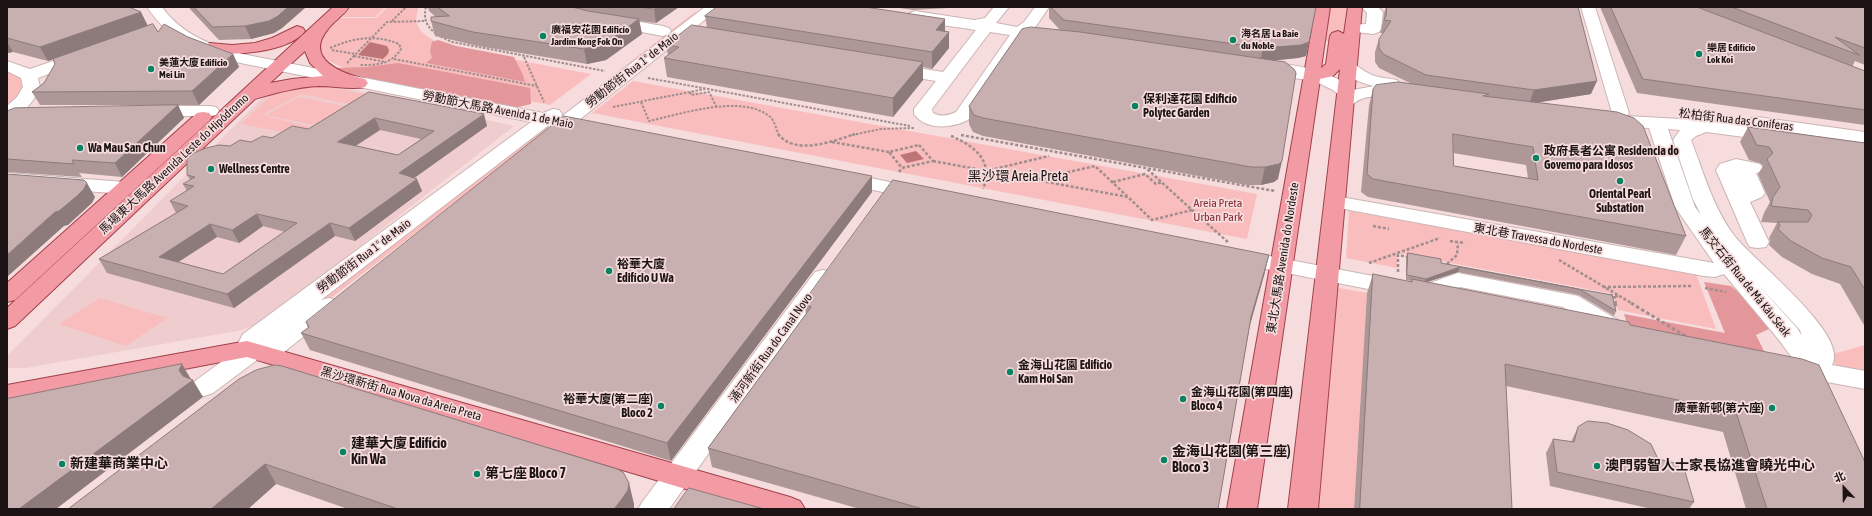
<!DOCTYPE html>
<meta charset="utf-8">
<style>
body{margin:0}
#map{position:relative;width:1872px;height:516px;overflow:hidden;background:#f6dcdc;font-family:"Asap Condensed","Noto Sans SC",sans-serif}
canvas{display:block}
.frame{position:absolute;inset:0;border:8px solid #1c1414;pointer-events:none}
.north{position:absolute;left:1824px;top:468px;width:40px;height:40px;-webkit-text-stroke:3px #f6dcdc;paint-order:stroke;rotate:338deg;font-size:11px;font-weight:700;line-height:16px;text-align:center;color:#1c1414}
.north::after{content:'';display:block;margin:auto;width:14px;height:18px;background:#1c1414;clip-path:polygon(50% 0,100% 100%,50% 72%,0 100%)}
</style>
<div id="map">
<canvas width="1872" height="516"></canvas>
<div class="frame"></div>
<div class="north">北</div>
</div>
<script>
const ctx = document.querySelector('canvas').getContext('2d');
ctx.lineJoin = 'round';
function paint(path, color) { ctx.fillStyle = color; ctx.fill(path, 'evenodd'); }
function strokePath(path, color, width, dash) { ctx.strokeStyle = color; ctx.lineWidth = width; ctx.lineCap = dash ? 'butt' : 'round'; ctx.setLineDash(dash || []); ctx.stroke(path); }
function drawText(font, color, halo, rows, align = 'center') {
  ctx.font = font + ' "Asap Condensed","Noto Sans SC",sans-serif'; ctx.lineWidth = 3.5; ctx.setLineDash([]); ctx.textBaseline = 'middle'; ctx.strokeStyle = halo; ctx.fillStyle = color; for (const [text, x, y, turn = 0] of rows) {
    ctx.save(); ctx.translate(x, y); ctx.rotate((+turn || 0) * Math.PI / 180); ctx.textAlign = isNaN(turn) ? turn : align; if (halo) ctx.strokeText(text, 0, 0); ctx.fillText(text, 0, 0); ctx.restore();
  }
}
paint(new Path2D(`
 M327 84 514 126 268 318 256 325 237 331 25 368H7V358L9 354 260 100 268 94Z`), '#efcccd');
paint(new Path2D(`
 M352 7H385L375 17H342Z
 M387 7H419C407 34 438 43 458 49L591 74 550 105 379 72C356 72 342 69 322 57L318 45 326 31 340 18H376Z
 M1330 7H1347L1343 43 1326 41Z
 M695 12 700 13 581 105 576 104Z
 M7 69 24 78V89L7 108Z
 M633 81 1257 194 1247 239 592 113Z
 M320 85 373 96 357 106 301 94 262 115 321 130 310 137 241 124 271 95 282 90Z
 M299 97 359 109 328 128 266 115Z
 M550 126V130L297 324H287L543 129Z
 M1349 211 1696 274 1716 329 1618 310 1614 294 1398 253 1397 268 1346 258Z
 M1334 287 1367 293 1354 509H1312Z
 M100 298 167 318 126 346 59 324Z
 M1865 345V376L1836 370 1833 354Z`), '#f9bdbe');
paint(new Path2D(`
 M438 40 456 46 514 57 523 75 525 82 426 63 432 58 430 51 432 42Z
 M398 63 530 88 531 104 510 109 349 76 333 68 367 67Z
 M1704 282 1731 286 1758 309 1771 328 1756 335 1764 351 1751 354 1629 329 1624 314 1725 333Z`), '#e3979a');
paint(new Path2D(`
 M370 42 387 46 389 50 388 54 383 59 358 55Z
 M916 151 924 159 907 163 900 155Z`), '#be7578');
const minor = new Path2D(`
 M147 7H162C182 35 214 47 247 55L543 113 553 109 559 110 562 114 561 117 705 7H721L579 120 591 123 594 127 591 131 585 133 568 129C562 134 558 135 550 133L548 129 549 125 321 300 329 298 337 300 341 305 337 310 274 360 265 362 257 360 213 393 204 396 195 393 191 387 195 381 236 351 235 349 243 334 531 122 226 60C191 49 168 38 147 7Z
 M994 7H1009L996 23 1017 27 1024 22 1035 7H1049L1034 29 1055 33 1057 36 1055 39 1049 41 1024 37 968 120C952 128 926 131 914 114V109L936 81 893 74 887 73 885 69 887 65 893 64 943 72 976 30 915 21 910 19 907 16 910 13 915 11 974 20 985 18ZM990 32 1010 35 956 112C948 116 941 117 933 113L932 109Z
 M1362 7H1378L1383 12 1381 29 1379 32 1373 34 1347 31 1345 28 1347 25 1366 24 1367 13Z
 M1581 7H1595L1629 113 1627 116 1698 120 1754 127 1751 126 1748 122 1751 118 1757 117 1865 132V144L1782 131 1784 135 1782 139 1775 141 1706 132 1696 136 1691 140C1703 171 1713 207 1733 234 1749 257 1851 335 1832 365L1865 371V389L1827 382 1826 384 1817 387 1808 384 1804 377 1785 373 1781 367 1785 361 1793 359 1779 340 1724 274 1715 277 1704 276 1328 206 1325 202 1328 198 1335 196 1714 263 1675 207 1649 128 1609 126 1603 125 1600 121 1603 117 1613 116ZM1668 129 1680 130 1673 140 1693 199 1701 215 1695 207ZM1751 277 1800 330 1802 336 1797 328Z
 M610 17 663 26 669 28 671 31 669 34 663 36 605 25 602 22 605 19Z
 M82 51 88 53 90 56 88 59 38 78 40 87C35 101 22 116 7 119V106L17 97 23 87 21 78 7 71V61L30 69Z
 M1349 62C1357 64 1361 70 1368 73 1377 78 1387 78 1397 80L1400 84 1397 87 1408 89 1411 93 1408 97C1394 100 1379 94 1364 98 1352 101 1353 110 1339 107L1336 103 1341 97 1333 90 1314 81 1267 74 1261 73 1259 69 1261 65C1284 60 1337 72 1353 90L1374 86C1361 83 1349 79 1341 67L1343 63Z
 M151 106H210L216 107 219 111 216 115 210 116H151L145 115 142 111 145 107Z
 M1736 159 1760 164 1763 168 1760 172 1756 173 1765 193 1762 197 1750 202 1769 242 1766 247 1758 248 1750 247 1747 242 1716 170 1720 164Z
 M842 172 923 189 926 193 923 197 916 199 835 182 832 178 835 174Z
 M7 173 125 182 132 184 135 188 132 192 125 194 7 185Z
 M1238 250 1399 281 1407 283 1410 288 1407 293 1399 295 1230 262 1227 257 1230 252Z
 M823 270 831 272 834 277 669 509H638L643 501 815 272Z
 M1458 273 1578 296 1626 325 1630 331 1626 337 1618 339 1610 337 1563 307 1460 287 1424 300 1416 298 1413 293 1416 288Z`);
const major = new Path2D(`
 M333 7H349C344 15 334 21 328 29 303 59 343 74 365 79L368 83 365 87C351 90 334 86 319 86 296 87 276 93 255 99L15 326 7 329V308ZM305 51 310 63 323 76 292 79 270 83Z
 M1316 7H1330L1321 68 1326 64 1330 36 1332 33 1338 31 1344 34 1348 7H1362L1318 509H1288L1340 69 1333 76 1320 79 1257 509H1227Z
 M297 26 303 28 305 31C289 53 229 57 204 51L202 48 204 45 210 43 232 45 255 43 272 38Z
 M203 112 209 113 212 117 209 121 15 300 7 302V283L197 113Z
 M247 341 790 497 800 501 805 509H752L247 357 7 403V385Z`);
strokePath(minor, '#cdb4b4', 2);
strokePath(major, '#a2414b', 2);
strokePath(new Path2D(`
 M426 7C421 27 436 35 452 42L605 71
 M392 21 406 7
 M330 48C353 38 375 34 399 44L401 49C391 65 376 65 359 65
 M332 50 355 54
 M354 56 386 62
 M524 57 544 102
 M394 59 537 86
 M347 63 387 22 425 21
 M648 78 910 126
 M690 92 691 95 709 92 717 108
 M641 102 649 121C681 114 741 94 769 116 775 120 776 130 779 135
 M613 107 705 89
 M852 135 881 129 914 128`), '#a08d8d', 2, [2.5, 1.5]);
strokePath(new Path2D(`
 M778 134C795 156 834 141 855 134
 M961 135 1275 191
 M951 136C975 146 994 161 983 189
 M832 142 889 152
 M919 145 933 161 902 168 889 152Z
 M933 161 1128 197 1152 220 1192 210 1146 168
 M990 170 1049 156
 M899 172 902 168
 M1038 179 1095 166 1127 196
 M1113 182 1145 174 1156 184 1162 182
 M1192 210 1229 243
 M1373 226 1389 229
 M1450 241 1465 243
 M1559 260 1633 304
 M1369 263 1440 238
 M1447 264 1457 255 1458 243
 M1398 272V255L1408 257
 M1603 287 1692 286
 M1705 288 1726 292
 M1610 295 1620 297
 M1614 296 1616 304`), '#a08d8d', 2.5, [3, 2]);
strokePath(new Path2D(`
 M1615 303 1616 307
 M1631 303 1687 337`), '#a08d8d', 3, [3.5, 2.5]);
paint(minor, '#fff');
paint(major, '#f29ba4');
paint(new Path2D(`
 M7 7H139L131 8 148 26 158 32 188 37 233 54 239 67 199 105H40L32 92 44 83 55 64 53 59 48 61 13 52 7 53Z
 M189 7H306L282 28 274 33 251 39 219 40 190 9Z
 M428 7H679L656 23 639 21 642 34 606 60 587 64 478 46 435 36 431 21 436 17 429 11Z
 M893 7H966L913 10Z
 M1049 7H1316L1306 56 1298 58 1275 60 1278 179 1274 182 1261 185H1247L983 136 973 132 969 124V106L1060 30 1049 18Z
 M1386 7H1578L1591 94 1538 102 1686 236 1676 255 1368 197 1361 192 1369 106 1373 89 1410 83 1379 68 1375 62V52L1379 39 1383 33H1380L1383 22 1384 13ZM1453 153 1526 165 1528 178 1454 166Z
 M1600 7H1865V65L1855 61 1852 67 1865 71V125L1637 93Z
 M705 16 945 31 949 32V48L932 69 923 67V80L893 117 667 77 664 58 668 55 666 45 707 27Z
 M369 92 487 126 414 178 422 191 355 241 335 236 234 308 107 273 99 259 176 213 170 201 187 191 183 184 190 180 187 175 230 146 251 142 308 129ZM380 130 421 139 398 155 356 146ZM263 226 285 232 223 274 178 262 217 237 239 243Z
 M178 105 184 118 122 177 79 173 82 177 7 172V111Z
 M1748 127 1865 143V327L1840 284 1812 274 1782 257 1769 245 1770 241 1769 238 1777 223 1761 222 1764 213 1770 202 1758 174 1763 166 1760 163 1749 160 1740 142Z
 M872 176V192L671 461 310 350 301 333 308 328 306 322Z
 M1408 253 1441 263 1573 288 1570 293 1458 272 1427 282 1630 325 1865 509H1746L1723 432 1506 386 1512 509H1354L1367 293 1373 274 1411 282V281L1406 280V258Z
 M1265 272 1250 325 1218 509H860L712 467 708 448 806 314 804 302Z
 M1573 288 1612 295 1616 311 1614 316 1579 295 1570 293Z
 M239 379 634 504V509H348L276 484 248 509Z
 M1578 427 1658 459 1694 502 1689 509H1652L1550 486 1546 453 1553 439 1571 442Z`), '#ad9797');
paint(new Path2D(`
 M288 7H306L282 28 274 33 251 39 245 26Z
 M657 7H679L656 23 654 9Z
 M141 12 148 26 48 61 40 47Z
 M639 19 642 34 606 60 587 64 584 49Z
 M945 19V35L936 30Z
 M949 32V48L932 69V52Z
 M7 42 13 52 7 53Z
 M1309 42 1306 56 1298 58 1260 62 1263 48Z
 M233 54 239 67 199 105 192 91Z
 M923 62V80L893 117V98Z
 M1597 81 1591 94 1529 104 1534 90Z
 M178 105 184 118 122 177 115 163Z
 M484 114 487 126 403 186 399 173Z
 M375 118 380 130 342 154 338 142Z
 M1282 161 1278 179 1274 182 1261 185 1265 167Z
 M872 176V192L671 461 667 443Z
 M417 179 422 191 355 241 349 228Z
 M87 183 95 197 92 203 68 225 64 226 7 277V255Z
 M257 214 263 226 239 243 232 230Z
 M330 223 335 236 234 308 227 294Z
 M210 224 217 237 166 270 159 257Z
 M1269 255 1265 272 1247 335 1251 317Z
 M1460 267 1458 272 1424 283 1426 279Z
 M182 364 192 381 193 380 203 397 56 509H19L179 370Z
 M265 464 276 484 248 509H211Z
 M629 483 634 504V509H614Z`), '#8d7b7b');
const building = new Path2D(`
 M7 7H129L141 12 40 47 7 38Z
 M194 7H288L278 16 269 21 245 26 213 27Z
 M438 7H572L588 11 639 19 603 45 584 49 473 32 431 21V17L449 16Z
 M641 7H657L654 9Z
 M717 7H865L945 19 936 30 949 32 932 52 705 16Z
 M1051 7H1316L1309 42 1301 45 1263 48 1064 20Z
 M1387 7H1578L1597 81 1534 90 1426 75 1383 54 1379 48V39L1391 21 1384 20 1386 16Z
 M1611 7H1697L1865 71V110L1643 79Z
 M1732 7H1865V48L1835 37 1859 55Z
 M153 24 158 32 164 24 188 37 233 54 192 91 32 92 44 83 55 64 53 59Z
 M692 25 923 62 893 98 664 58 679 47 666 45Z
 M1031 27 1080 32 1285 62 1294 69 1296 73 1282 161 1279 164 1265 167H1251L983 118 974 115 969 106 1022 29Z
 M1398 82 1489 94 1483 96 1617 112 1634 118 1643 126 1686 236 1373 179 1367 174 1373 89 1376 85ZM1453 134 1533 147 1538 180 1454 166Z
 M369 92 484 114 399 173 417 179 349 228 330 223 227 294 99 259 188 206 170 201 194 186 183 184 195 177 187 175V159L194 153 206 148 219 145 230 146 240 140 251 142 263 136 272 138 292 126 308 129ZM375 118 434 131 398 155 338 142ZM257 214 297 223 223 274 159 257 210 224 232 230Z
 M178 105 115 163 72 160 74 164 7 159V111L14 108Z
 M564 116 872 176 667 443 301 333 309 327 306 322Z
 M1748 127 1865 143V290L1851 267 1822 258 1791 241 1778 229 1780 225 1778 222H1808L1812 215 1808 210 1771 206 1773 197 1780 187 1767 159 1773 153 1769 147 1757 145Z
 M7 174 84 180 87 183 84 189 77 196 59 211 55 212 7 255Z
 M893 180 1269 255 1251 317 1218 509H923L708 448 811 307 804 302Z
 M1408 253 1441 259V263L1573 288 1460 267 1426 279 1407 275Z
 M1373 274 1412 282V279L1629 322 1630 325 1802 359 1819 365 1865 462V509H1767L1736 412 1505 364 1512 509H1360Z
 M1573 288 1612 295 1616 311 1581 290Z
 M182 364 179 370 183 376 193 380 19 509H7V399Z
 M275 365 282 366 617 469 623 472 629 483 628 490 622 499 614 509H398L265 464 211 509H68L239 379 256 370Z
 M1588 421 1607 423 1628 430 1651 444 1658 459 1683 465 1694 502 1557 472 1553 439 1574 442 1578 427Z
 M689 488 764 509H674Z`);
paint(building, '#c9b0b0');
strokePath(building, '#8d7b7b', 1);
for (const [x, y, r, color] of [
 [543,36,4,"#088261"],
 [1233,40,4,"#088261"],
 [1699,54,4,"#088261"],
 [151,69,4,"#088261"],
 [1135,106,4,"#088261"],
 [80,148,4,"#088261"],
 [1536,158,4,"#088261"],
 [211,169,4,"#088261"],
 [1620,181,4,"#088261"],
 [609,271,4,"#088261"],
 [1010,372,4,"#088261"],
 [1183,399,4,"#088261"],
 [661,406,4,"#088261"],
 [1772,408,4,"#088261"],
 [343,452,4,"#088261"],
 [1164,460,4,"#088261"],
 [62,464,4,"#088261"],
 [1597,466,4,"#088261"],
 [477,474,4,"#088261"]
]) { const dot = new Path2D(); dot.arc(x, y, r, 0, 2 * Math.PI); ctx.fillStyle = color; ctx.fill(dot); strokePath(dot, '#f6dcdc', 1.5); }
drawText('bold 10px', '#1c1414', '#f6dcdc', [
 ["廣福安花園 Edificío",551,30],
 ["Jardim Kong Fok On",551,42],
 ["海名居 La Baie",1241,34],
 ["du Noble",1241,46],
 ["樂居 Edifício",1707,48],
 ["Lok Koi",1707,60],
 ["美蓮大廈 Edifício",159,63],
 ["Mei Lin",159,75]
], 'left');
drawText('12px', '#1c1414', '#f6dcdc', [
 ["勞動節街 Rua 1º de Maio",632,70,-38],
 ["勞動節大馬路 Avenida 1 de Maio",498,110,11],
 ["松柏街 Rua das Coníferas",1736,120,7],
 ["馬場東大馬路 Avenida Leste do Hipódromo",174,164,-43],
 ["東北巷 Travessa do Nordeste",1538,239,10],
 ["勞動節街 Rua 1º de Maio",364,256,-37],
 ["東北大馬路 Avenida do Nordeste",1283,258,-81],
 ["馬交石街 Rua de Má Káu Séak",1745,282,51],
 ["涌河新街 Rua do Canal Novo",771,348,-54],
 ["黑沙環新街 Rua Nova da Areia Preta",401,394,16]
]);
drawText('bold 12px', '#1c1414', '#f6dcdc', [
 ["保利達花園 Edificío",1143,99],
 ["Polytec Garden",1143,113],
 ["Wa Mau San Chun",88,148],
 ["政府長者公寓 Residencia do",1544,151],
 ["Governo para Idosos",1544,165],
 ["Wellness Centre",219,169],
 ["Oriental Pearl",1620,194,"center"],
 ["Substation",1620,208,"center"],
 ["裕華大廈",617,264],
 ["Edifício U Wa",617,278],
 ["金海山花園 Edifício",1018,365],
 ["Kam Hoi San",1018,379],
 ["金海山花園(第四座)",1191,392],
 ["Bloco 4",1191,406],
 ["裕華大廈(第二座)",653,399,"right"],
 ["Bloco 2",653,413,"right"],
 ["廣華新邨(第六座)",1764,408,"right"]
], 'left');
drawText('12px', '#862d37', '#f6dcdc', [
 ["Areia Preta",1218,203],
 ["Urban Park",1218,217]
]);
drawText('14px', '#1c1414', '#f6dcdc', [
 ["黑沙環 Areia Preta",1018,177]
]);
drawText('bold 14px', '#1c1414', '#f6dcdc', [
 ["建華大廈 Edifício",351,444],
 ["Kin Wa",351,460],
 ["金海山花園(第三座)",1172,452],
 ["Bloco 3",1172,468],
 ["新建華商業中心",70,464],
 ["澳門弱智人士家長協進會曉光中心",1605,466],
 ["第七座 Bloco 7",485,474]
], 'left');
</script>
